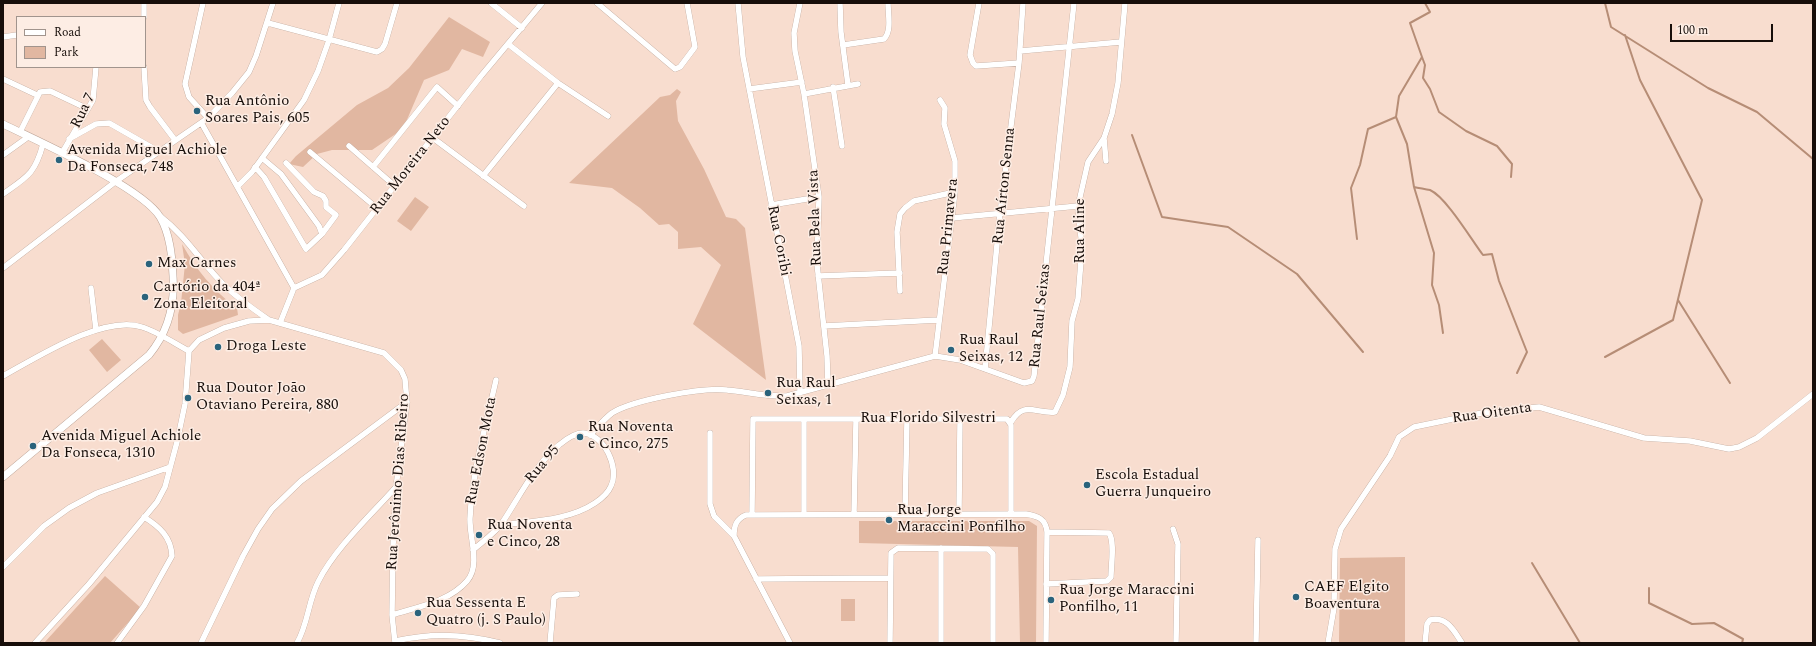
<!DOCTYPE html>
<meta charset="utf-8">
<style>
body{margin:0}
#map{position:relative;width:1816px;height:646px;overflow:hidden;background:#f8ddcf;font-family:Spectral,serif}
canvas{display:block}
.frame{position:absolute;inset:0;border:4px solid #170e0a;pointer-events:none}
.legend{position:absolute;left:16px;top:16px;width:130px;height:52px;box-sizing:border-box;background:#fdede4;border:1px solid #a1948d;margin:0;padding:5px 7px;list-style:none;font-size:12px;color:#170e0a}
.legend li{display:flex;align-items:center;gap:8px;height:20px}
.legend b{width:20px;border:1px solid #a1948d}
.scale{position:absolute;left:1670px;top:24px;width:103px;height:18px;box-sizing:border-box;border:2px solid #170e0a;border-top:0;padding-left:5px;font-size:12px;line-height:14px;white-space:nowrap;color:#170e0a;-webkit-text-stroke:3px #fdede4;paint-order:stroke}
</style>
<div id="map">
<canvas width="1816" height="646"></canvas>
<div class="frame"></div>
<ul class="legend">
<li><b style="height:5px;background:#fff"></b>Road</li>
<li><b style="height:11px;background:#e1b7a1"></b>Park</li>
</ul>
<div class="scale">100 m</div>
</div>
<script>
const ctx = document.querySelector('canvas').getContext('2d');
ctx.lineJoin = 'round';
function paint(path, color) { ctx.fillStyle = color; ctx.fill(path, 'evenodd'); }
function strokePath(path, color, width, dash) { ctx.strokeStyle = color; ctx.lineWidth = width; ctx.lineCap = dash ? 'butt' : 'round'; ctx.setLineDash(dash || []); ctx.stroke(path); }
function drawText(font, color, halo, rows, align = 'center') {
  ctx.font = font + ' Spectral,serif'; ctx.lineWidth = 3; ctx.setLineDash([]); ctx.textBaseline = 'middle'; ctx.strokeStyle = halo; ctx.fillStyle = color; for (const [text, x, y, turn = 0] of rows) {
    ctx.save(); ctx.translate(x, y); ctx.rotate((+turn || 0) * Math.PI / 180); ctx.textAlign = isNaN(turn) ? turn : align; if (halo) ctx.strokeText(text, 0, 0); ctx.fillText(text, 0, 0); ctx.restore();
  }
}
paint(new Path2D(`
 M449 17 490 42 483 57 462 49 449 70 424 80 403 129 372 150H332L317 154 303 167 289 164 296 156 357 105 388 88 409 68Z
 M677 89 681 92 676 101 678 121 704 169 726 217 736 219 745 228 766 380 693 324 721 265 701 247 678 249V232L669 224 659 225 640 208 612 188 569 183 660 97 670 95Z
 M415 197 429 207 411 231 397 221Z
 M182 244C196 269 213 291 237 308L238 315 183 334 178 330V315L181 303 185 264Z
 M102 339 121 360 107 372 89 350Z
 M859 521H1029L1037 526 1036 643H1020L1018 547 859 543Z
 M1405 557V643H1339L1340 558Z
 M105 576 141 608 110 643H44Z
 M841 599H855V621H841Z`), '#e1b7a1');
strokePath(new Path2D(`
 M1425 3 1430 12 1410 23 1422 57 1399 96 1396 117 1407 144 1414 187 1434 253 1432 285 1439 305 1443 333
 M1605 3 1611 27 1708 88 1757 112 1813 159
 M1422 57 1425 65 1423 78 1430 89 1439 112 1466 131 1497 146 1512 164 1511 177
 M1132 135 1162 217 1228 227 1297 274 1363 352
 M1414 187C1419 188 1425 189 1430 190 1446 197 1471 239 1483 255L1492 254 1499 281 1527 352 1517 373
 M1357 239 1351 188 1360 165 1368 129 1396 117
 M1678 300 1730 383
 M1605 357 1673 320 1702 200 1640 80 1625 35
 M1532 563 1580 643
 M1649 588V603L1692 624 1714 623 1743 639 1742 643`), '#b68d76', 2);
const minor = new Path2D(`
 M144 3V17
 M203 3 185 84 189 97 208 118
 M491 3 522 28
 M597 3 675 69 680 67 695 47 687 3
 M738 3 743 57 799 346 800 393
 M800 3 794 33 795 51 804 94 819 197 817 264 827 356 828 386
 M840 3 841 32 848 85
 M979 3 970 55 973 63 976 66 1019 63
 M268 23 377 52 382 49 385 44 397 3
 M3 37 17 35
 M508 44 558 83 608 116
 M843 45 884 39C892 31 888 14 888 3
 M1020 51 1121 42
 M144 67 146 100 150 107 175 140
 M3 79 37 95
 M833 87 842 146
 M749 89 802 82
 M804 94 858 84
 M202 124 294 288
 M20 132 40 92 50 91 88 109
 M433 138 524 206
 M1104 138 1106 161
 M69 139 96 124 109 123 158 151
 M349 146 396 187
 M310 152 378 209
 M62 153 93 100 96 67
 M3 155 28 137
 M262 158 281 174 319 226 322 234
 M255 167 264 177 306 249 322 234 336 215 326 207V201L323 196 314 192 286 163
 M373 167 437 87 458 106
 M483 176 558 83
 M238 186 252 172 304 100 318 71 329 40 339 3
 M3 194C27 177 35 174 43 144
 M771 205 819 197
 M161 217C186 236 201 262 223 284 237 298 253 309 269 320
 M952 218 1078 206
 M3 268 115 182 208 118 232 93 249 72 256 56 273 3
 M818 276 900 273
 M91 288 96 330
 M900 291 897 232 900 214 905 208 914 201 955 192
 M280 323 294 288 322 275 344 250 481 76 542 3
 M824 326 938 320
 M189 351 199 340 224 328 249 321 269 320 384 353 401 370 405 379 407 402 396 487 393 547 392 615 395 643
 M935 356 955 192V161L944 124 945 108 940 100
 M985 369 1000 213 1019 63 1023 3
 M3 376C36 358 104 314 142 327 158 332 174 343 189 351
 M1011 422C1024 400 1035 414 1055 412L1063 395 1070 367 1072 321 1078 299 1082 248 1078 206 1088 162 1104 138 1112 114 1118 83 1125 3
 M710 433V504L714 516 734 536
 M590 435C597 428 604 419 612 413 633 400 702 387 727 390 748 392 766 397 787 396L935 356 960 360 1024 383 1032 381 1034 376 1074 3
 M905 513 907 419
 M752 514 753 419H1007L1011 425V514
 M804 514V419
 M854 514 856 419
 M959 514 960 419
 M1173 529 1178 544 1176 643
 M473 550C482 542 495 533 502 523 518 499 536 463 559 445 565 440 575 433 583 433 604 434 620 468 611 486 608 493 601 499 595 503 568 521 531 521 501 525
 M3 567 44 526 69 508 97 493 170 467
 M756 579 890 578
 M1046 584 1107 581 1111 577C1111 566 1115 541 1109 533L1047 532
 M392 615C417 607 449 602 467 581 481 565 469 537 470 518 472 472 486 425 496 380
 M395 641C429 633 466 634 500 643
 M35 643 89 584 157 502 165 487 177 442 185 404 189 351
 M117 643 144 606 172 556C171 537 160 527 144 517
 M201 643 243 556 258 529 272 509 301 481 407 402
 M297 643C308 624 308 602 318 582 335 548 371 515 396 487
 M550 643 554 598 558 595 577 594
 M790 643 734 536C734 526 736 519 746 515L1026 514C1038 516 1046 519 1047 532L1046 643
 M890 643 891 553 898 548 988 549 993 554V643
 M941 643V548
 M1256 643 1258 540
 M1328 643 1334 608 1335 549 1341 529 1390 456 1399 437 1414 427 1482 413 1539 407 1644 438 1690 441 1729 449 1739 447 1757 438 1813 394
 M1425 643 1427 624 1430 620C1447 616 1454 631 1462 643`);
const tertiary = new Path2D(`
 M3 124C37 141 142 187 160 217 170 234 172 256 173 276 175 305 168 332 149 355L3 477`);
strokePath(minor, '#b89f91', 6);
strokePath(tertiary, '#b89f91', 8);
strokePath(minor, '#fff', 5.5);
strokePath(tertiary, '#fff', 7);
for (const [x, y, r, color] of [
 [197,111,4,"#2a637c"],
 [59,160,4,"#2a637c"],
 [149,264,4,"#2a637c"],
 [145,297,4,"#2a637c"],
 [218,347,4,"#2a637c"],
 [951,350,4,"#2a637c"],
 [768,393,4,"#2a637c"],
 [188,398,4,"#2a637c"],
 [580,437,4,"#2a637c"],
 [33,446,4,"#2a637c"],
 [1087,485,4,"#2a637c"],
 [889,520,4,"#2a637c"],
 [479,535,4,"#2a637c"],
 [1296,597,4,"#2a637c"],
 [1051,600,4,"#2a637c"],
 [418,613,4,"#2a637c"]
]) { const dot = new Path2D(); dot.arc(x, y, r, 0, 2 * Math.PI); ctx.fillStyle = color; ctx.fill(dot); strokePath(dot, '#fdede4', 1.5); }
drawText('15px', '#170e0a', '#fdede4', [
 ["Rua Antônio",205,102],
 ["Soares Pais, 605",205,119],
 ["Avenida Miguel Achiole",67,151],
 ["Da Fonseca, 748",67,168],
 ["Max Carnes",157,264],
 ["Cartório da 404ª",153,288],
 ["Zona Eleitoral",153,305],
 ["Rua Raul",959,341],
 ["Seixas, 12",959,358],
 ["Droga Leste",226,347],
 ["Rua Raul",776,384],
 ["Seixas, 1",776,401],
 ["Rua Doutor João",196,389],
 ["Otaviano Pereira, 880",196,406],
 ["Rua Noventa",588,428],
 ["e Cinco, 275",588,445],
 ["Avenida Miguel Achiole",41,437],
 ["Da Fonseca, 1310",41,454],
 ["Escola Estadual",1095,476],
 ["Guerra Junqueiro",1095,493],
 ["Rua Jorge",897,511],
 ["Maraccini Ponfilho",897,528],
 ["Rua Noventa",487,526],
 ["e Cinco, 28",487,543],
 ["CAEF Elgito",1304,588],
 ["Boaventura",1304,605],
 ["Rua Jorge Maraccini",1059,591],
 ["Ponfilho, 11",1059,608],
 ["Rua Sessenta E",426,604],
 ["Quatro (j. S Paulo)",426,621]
], 'left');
drawText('15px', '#170e0a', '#fdede4', [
 ["Rua 7",84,111,-64],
 ["Rua Moreira Neto",411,166,-52],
 ["Rua Aírton Senna",1005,186,-84],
 ["Rua Bela Vista",816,218,-92],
 ["Rua Primavera",949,227,-84],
 ["Rua Aline",1081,231,-90],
 ["Rua Coribi",778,241,79],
 ["Rua Raul Seixas",1041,316,-84],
 ["Rua Oitenta",1492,414,-8],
 ["Rua Florido Silvestri",928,419],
 ["Rua Edson Mota",482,451,-79],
 ["Rua 95",543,465,-50],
 ["Rua Jerônimo Dias Ribeiro",399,482,-86]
]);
</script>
